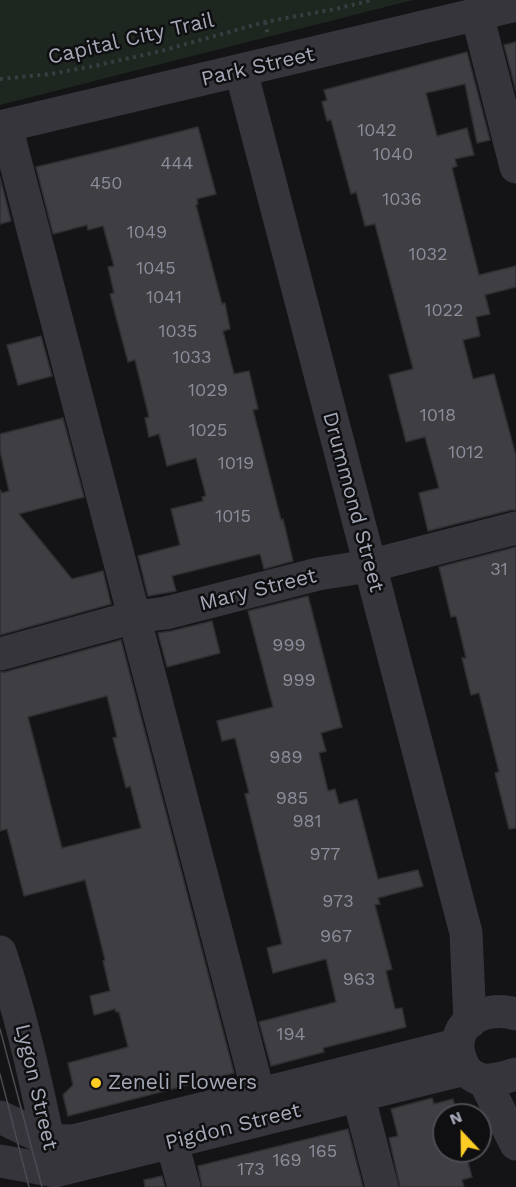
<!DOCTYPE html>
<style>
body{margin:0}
#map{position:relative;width:516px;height:1187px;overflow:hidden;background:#141416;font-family:"Work Sans",sans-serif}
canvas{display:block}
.north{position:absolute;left:432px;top:1103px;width:60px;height:60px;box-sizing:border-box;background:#0f0f11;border:2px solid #4b4d53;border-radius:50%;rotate:338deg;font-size:16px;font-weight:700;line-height:24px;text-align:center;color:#a5a9b7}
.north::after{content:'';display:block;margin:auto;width:21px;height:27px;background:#fdcd26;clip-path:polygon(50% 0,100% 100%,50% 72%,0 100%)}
</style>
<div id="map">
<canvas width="516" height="1187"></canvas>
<div class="north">N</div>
</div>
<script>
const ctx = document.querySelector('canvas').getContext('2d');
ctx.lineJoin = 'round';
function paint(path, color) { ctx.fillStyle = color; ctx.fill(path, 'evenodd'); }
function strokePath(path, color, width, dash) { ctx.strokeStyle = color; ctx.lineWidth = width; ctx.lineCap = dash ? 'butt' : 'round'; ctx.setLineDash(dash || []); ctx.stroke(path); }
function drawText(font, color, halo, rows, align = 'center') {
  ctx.font = font + ' "Work Sans",sans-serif'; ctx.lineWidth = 5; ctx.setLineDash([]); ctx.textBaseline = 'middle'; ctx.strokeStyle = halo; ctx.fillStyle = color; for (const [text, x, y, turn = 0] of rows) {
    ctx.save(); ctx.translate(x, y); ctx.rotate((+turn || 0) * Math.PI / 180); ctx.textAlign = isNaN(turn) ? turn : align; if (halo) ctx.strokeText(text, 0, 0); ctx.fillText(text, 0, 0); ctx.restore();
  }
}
paint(new Path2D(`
 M0 0H413L0 105Z`), '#1e2620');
const building = new Path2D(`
 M516 42V91L504 45Z
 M467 52 490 140 477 143 465 84 426 93 437 136 467 128 474 155 455 159 457 166 452 168 479 275 516 266V287L485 295 490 314 476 317 480 336 463 340 473 379 494 374 516 456V510H511L428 531 419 493 439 488 425 437 406 442 389 375 413 369 375 224 365 226 356 192 351 194 331 120 327 121 322 102 327 100 324 90Z
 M198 127 216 194 197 199 198 204 196 205 222 304 225 303 230 329 223 331 234 374 249 371 258 409 253 410 281 520 283 519 293 561 264 569 260 554 172 576 176 591 148 596 138 556 180 545 171 509 203 501 202 497 206 496 196 458 167 466 159 434 149 437 145 418 149 417 135 360 128 362 110 294 114 293 108 267 114 266 103 226 88 230 87 225 53 234 36 167 107 150Z
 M0 177 11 221 0 224Z
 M41 336 52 376 18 385 7 345Z
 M63 418 84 497 19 514 72 579 103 571 111 604 0 635V490L2 493 9 491 0 451V434Z
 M516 547V828L509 829 495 773 499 772 479 693 471 695 462 658H466L456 616 451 617 439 567Z
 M308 596 342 727 321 733 326 751 319 753 328 791 335 789 339 804 357 799 378 879 418 870 423 886 378 898 380 904 375 905 392 969 386 971 395 1009 402 1008 406 1027 323 1048 324 1052 271 1066 259 1022 336 1002 326 959 273 973 267 948 282 944 245 794 249 793 235 738 222 741 217 721 273 707 248 611Z
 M212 621 220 653 167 667 158 633 171 631Z
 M121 640 234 1073 68 1116 63 1095 73 1085 68 1063 128 1047 119 1012H116L115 1009 94 1015 90 996 110 991 103 961 105 960 85 880 24 896 7 829 0 831V672H5ZM107 696 117 737 113 738 126 788 130 786 141 828 62 848 28 717Z
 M432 1098 434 1104 453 1099 457 1115H444V1151H465L472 1177 462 1180 464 1187H400L389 1138 398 1136 391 1109Z
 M348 1129 363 1187H202L198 1166Z
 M162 1176 165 1187H145L144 1180Z`);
paint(building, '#3e3e43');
strokePath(building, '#2f2e32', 1.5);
strokePath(new Path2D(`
 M265 22 268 36
 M0 79 51 74 94 66 161 51 265 22 335 9 373 0`), '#3b3c42', 4, [3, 4.5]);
strokePath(new Path2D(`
 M477 14 516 167
 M241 71 466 933 470 1022
 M6 126 259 1095
 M0 127 516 5
 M0 654 134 617 166 613 318 574 369 566 516 528
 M0 952C22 1018 37 1086 51 1154
 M516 1014C482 1004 444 1026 463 1065 466 1072 475 1079 484 1080 495 1081 506 1077 516 1074
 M353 1075 382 1187
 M484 1080 516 1144
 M0 1117 48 1140 73 1141 456 1045
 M172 1143 184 1187
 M0 1161 55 1171 465 1069`), '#35353b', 33);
strokePath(new Path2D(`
 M0 1029 42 1187
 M0 1074 29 1187`), '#4a4b52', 1.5);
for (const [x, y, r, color] of [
 [96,1083,6,"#fdcd26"]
]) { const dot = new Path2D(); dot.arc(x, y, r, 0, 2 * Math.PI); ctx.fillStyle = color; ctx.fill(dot); strokePath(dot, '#0f0f11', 2); }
drawText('18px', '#8b8e9a', null, [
 ["1042",377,131],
 ["1040",393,155],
 ["444",177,164],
 ["450",106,184],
 ["1036",402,200],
 ["1049",147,233],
 ["1032",428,255],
 ["1045",156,269],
 ["1041",164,298],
 ["1022",444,311],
 ["1035",178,332],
 ["1033",192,358],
 ["1029",208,391],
 ["1018",438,416],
 ["1025",208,431],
 ["1012",466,453],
 ["1019",236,464],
 ["1015",233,517],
 ["31",499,570],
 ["999",289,646],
 ["999",299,681],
 ["989",286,758],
 ["985",292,799],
 ["981",307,822],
 ["977",325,855],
 ["973",338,902],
 ["967",336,937],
 ["963",359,980],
 ["194",291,1035],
 ["165",323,1152],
 ["169",287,1161],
 ["173",251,1170]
]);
drawText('21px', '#a5a9b7', '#0f0f11', [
 ["Capital City Trail",131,39,-13],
 ["Park Street",258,67,-13],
 ["Drummond Street",353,502,75],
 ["Mary Street",258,590,-14],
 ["Lygon Street",36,1087,77],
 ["Pigdon Street",233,1127,-14]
]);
drawText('21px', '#a5a9b7', '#0f0f11', [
 ["Zeneli Flowers",108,1083]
], 'left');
</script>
